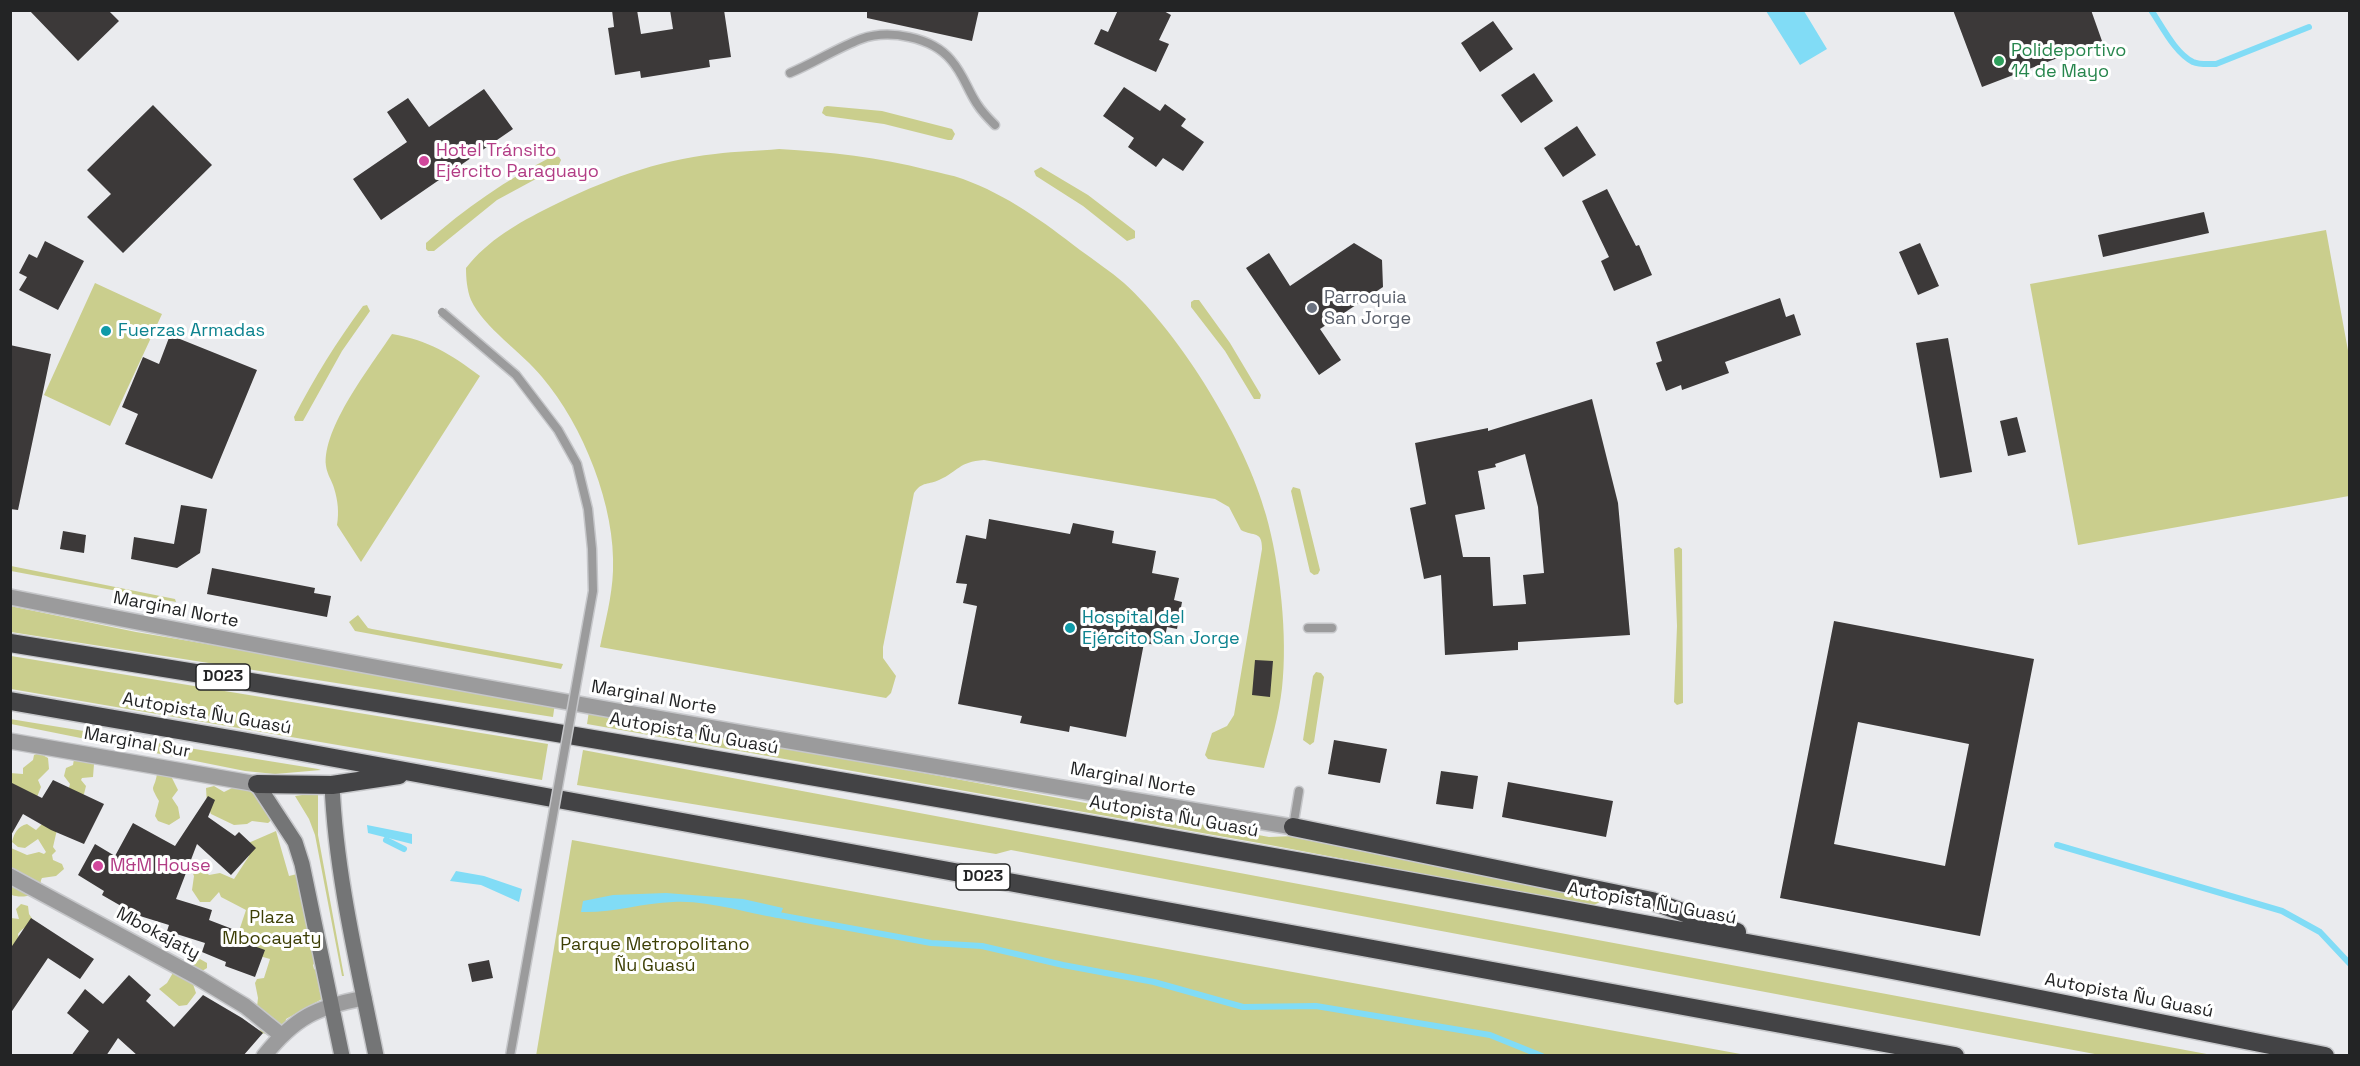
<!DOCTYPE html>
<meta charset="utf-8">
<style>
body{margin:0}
#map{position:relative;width:2360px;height:1066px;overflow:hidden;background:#eaebee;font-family:"Space Grotesk",sans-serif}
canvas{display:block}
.frame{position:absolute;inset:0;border:12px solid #232425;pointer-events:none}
</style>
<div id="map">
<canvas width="2360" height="1066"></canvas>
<div class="frame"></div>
</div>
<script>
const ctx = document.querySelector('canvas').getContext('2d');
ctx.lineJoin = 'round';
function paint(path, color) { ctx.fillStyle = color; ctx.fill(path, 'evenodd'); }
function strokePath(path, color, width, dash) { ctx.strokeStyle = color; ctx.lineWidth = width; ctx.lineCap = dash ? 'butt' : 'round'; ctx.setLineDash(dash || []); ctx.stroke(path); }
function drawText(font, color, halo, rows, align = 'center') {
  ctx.font = font + ' "Space Grotesk",sans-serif'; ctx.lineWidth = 6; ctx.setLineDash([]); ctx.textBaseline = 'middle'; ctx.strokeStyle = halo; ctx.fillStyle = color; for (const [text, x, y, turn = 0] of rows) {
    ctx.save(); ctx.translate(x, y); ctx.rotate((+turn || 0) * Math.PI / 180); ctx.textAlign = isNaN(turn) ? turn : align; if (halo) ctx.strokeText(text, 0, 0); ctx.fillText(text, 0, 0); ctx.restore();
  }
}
paint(new Path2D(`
 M827 106 882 111 952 129 955 134 952 140H948L884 124 826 116 822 113 824 107Z
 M779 149C830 152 879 157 928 170 940 173 952 175 963 179 1007 195 1044 222 1080 250 1095 261 1110 271 1124 283 1181 335 1246 441 1266 515 1280 564 1288 637 1282 688 1279 715 1271 742 1264 768L1208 759 1205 755 1212 733 1227 726 1234 715 1262 549C1262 530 1254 537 1241 530L1229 507 1215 499 984 460C958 462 959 471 939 480 929 485 922 481 914 493L883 647V658L896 676 891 693 886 698 600 647C605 622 612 597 613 571 616 507 583 425 542 377 523 353 483 327 471 300 467 290 466 278 466 268 488 240 518 223 550 207 602 181 657 160 715 154 736 151 758 151 779 149Z
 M553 156 559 157 561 160 558 167 497 200 434 251H428L426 249V243C465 208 506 180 553 156Z
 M1041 167 1088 195 1135 231V238L1127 241 1083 206 1036 176 1034 171Z
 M2326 230 2349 356V496L2078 545 2030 284Z
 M95 283 162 314 110 426 44 395Z
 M1194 300H1199L1230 343 1261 395 1260 399H1254L1225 351 1191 307V302Z
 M367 305 370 311 342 351 303 421H295L294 417C314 378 337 341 363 306Z
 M392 334C428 340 451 354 480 376L361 562 337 525C339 512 338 501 334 488 332 481 327 474 326 466 322 428 371 366 392 334Z
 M1293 487 1300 489 1320 570 1318 574 1314 575 1310 572 1291 491Z
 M1679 547 1682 549 1683 703 1677 705 1674 702 1677 626 1674 549Z
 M11 566 175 599 176 602 11 571Z
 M10 606 136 632 555 703 553 717 11 632Z
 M358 615 368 628 372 629 563 664 561 669 355 631 349 622Z
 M11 656 548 744 542 780 11 689Z
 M1316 672 1321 673 1324 677 1314 742 1310 745 1303 740 1313 676Z
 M589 711 1269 837 1295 836 1599 899 1600 902 1592 906 1270 845 587 724Z
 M10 719 318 769 321 770 275 774 245 771 11 724Z
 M583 750 2212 1055H2100L1011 850 996 854 577 785Z
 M39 753 48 758 49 769 38 780 41 787 37 797 11 805 10 773 23 774V768L33 760 34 755Z
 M74 759 94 764 93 777 82 778 81 780 86 786 84 794 80 797 68 791 70 784 64 776 66 768 73 765Z
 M157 774H170L178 790 172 798 178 807 180 818 169 825 158 821 155 816 159 801C149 783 154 792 157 774Z
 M214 786 224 792 234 787 260 789 274 818 268 823 252 821 247 824 234 825 211 814 207 805 206 788Z
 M316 793 318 794V835L344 976H342L315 835 309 819 295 796Z
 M48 818 59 821 53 847 56 851 52 855 53 860 62 864 64 869 56 876 42 878C40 881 41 885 40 888 36 897 19 898 12 895L11 848 27 855 39 852 44 854 46 852 38 839 25 848 18 847 12 842C14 833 18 826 27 824L36 830Z
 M276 831 289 876 297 874 316 961 313 965 314 969 320 972 319 989 322 999 286 1019 285 1026 275 1035 261 1033 256 1016 258 998 255 983 257 979 264 978 270 959 242 951 240 928 246 910 221 897 219 892 210 902H200L192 890 194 876 190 867 193 862 198 863 209 875 220 873 234 879 249 856 246 844Z
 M572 840 1746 1055 536 1056Z
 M21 904 28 906 29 914 33 920C29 927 23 927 18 934L19 939 11 950V918L19 919 16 909Z
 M200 959 207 963V968L191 978 196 993 187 1005 179 1006 159 989 167 983 174 971 191 972 193 964Z`), '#cace8d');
paint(new Path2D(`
 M1766 11H1804L1827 49 1800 65Z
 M367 825 412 834V844L368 833Z
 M456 871 484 876 522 889 519 902 481 885 450 881Z
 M666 893 743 899 783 908 779 918C744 913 709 900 673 902 643 903 612 913 581 912L583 901 613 895Z`), '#81dcf6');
strokePath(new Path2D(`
 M2151 10C2162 26 2175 53 2193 62 2200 65 2208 64 2216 64L2309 27
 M386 840 404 849
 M2057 845 2282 911 2320 932 2350 964
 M773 914 931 943 982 946 1063 965 1154 982 1243 1007 1316 1006 1490 1035 1542 1056`), '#81dcf6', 6);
paint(new Path2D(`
 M29 10H108L119 21 78 61Z
 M612 10H637L641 34 673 29 670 10H724L731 57 709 60 710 67 641 78 640 71 615 75 608 28 614 27Z
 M867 10H979L972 41 867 18Z
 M1118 10H1162L1171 15 1159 40 1169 44 1156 72 1094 44 1101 29 1108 32Z
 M1953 10H2091L2102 41 1982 87Z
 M1493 21 1513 49 1480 72 1461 43Z
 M1534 73 1553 101 1521 123 1501 95Z
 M1124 87 1160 111 1165 104 1186 119 1181 126 1204 142 1183 171 1163 158 1156 167 1128 147 1134 138 1103 116Z
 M484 89 513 129 381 220 353 179 407 142 387 112 408 98 429 127Z
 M153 105 212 165 123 253 87 217 111 194 87 170Z
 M1577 126 1596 155 1563 177 1544 148Z
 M1607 189 1636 246 1639 245 1652 275 1614 291 1601 261 1609 257 1582 201Z
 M2204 212 2209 233 2103 257 2098 235Z
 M45 241 84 261 58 310 19 290 27 277 19 273 29 254 37 258Z
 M1354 243 1382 260 1383 287 1320 329 1341 360 1319 375 1246 268 1269 253 1290 286Z
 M1920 243 1939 286 1918 295 1899 252Z
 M1780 298 1786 317 1794 314 1801 335 1725 362 1729 373 1682 390 1681 385 1666 391 1656 363 1662 361 1656 342Z
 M170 335 257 370 212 479 125 444 138 414 122 407 143 357 159 364Z
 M1948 338 1972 472 1940 478 1916 343Z
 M10 345 51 354 18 510 10 509Z
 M1592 399 1618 503 1630 635 1518 642V650L1445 655 1441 575 1424 579 1410 508 1426 504 1415 443 1488 428V431ZM1525 454 1538 507 1544 573 1523 575 1526 604 1493 606 1490 557H1463L1455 515 1485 509 1478 471 1496 467 1495 464Z
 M2017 417 2026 452 2008 456 2000 421Z
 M181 505 207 509 200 553 177 568 131 559 134 537 174 544Z
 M989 519 1070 534 1073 523 1114 531 1112 543 1156 551 1152 573 1179 578 1174 600 1182 602 1177 629 1167 627 1163 646 1144 643 1126 737 1070 726 1069 732 1020 723 1022 716 958 704 977 606 963 603 967 584 956 583 966 535 986 539Z
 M63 531 86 535 84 553 60 549Z
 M212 568 315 588 314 593 331 596 327 617 207 594Z
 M1834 621 2034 659 1980 936 1780 898ZM1858 722 1969 744 1945 866 1834 844Z
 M1255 660 1273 661 1270 697 1252 695Z
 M1334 740 1387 749 1380 783 1328 774Z
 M1441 771 1478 776 1473 809 1436 804Z
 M53 780 104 804 84 844 51 830 23 814 10 837V782L42 798Z
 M1508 782 1613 801 1606 837 1502 817Z
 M208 796 215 800 208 817 235 836 239 832 256 848 231 875 197 844 176 899 212 910 209 920 235 930 232 938 265 950 255 977 225 966 226 962 202 952 205 943 167 931 169 925 127 912 128 910 102 895 104 891 78 875 95 844 115 856 133 823 175 846Z
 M31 918 94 959 80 979 48 958 10 1014V949Z
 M489 960 493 978 472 982 468 964Z
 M129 975 151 995 146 1001 174 1027 203 995 242 1018 263 1033 243 1056H138L118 1038 106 1056H71L89 1031 67 1013 85 989 103 1004Z`), '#3c3939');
const service = new Path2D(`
 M790 73C814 63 837 48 861 39 889 29 932 37 951 60 964 75 967 89 977 104 982 112 989 119 995 125
 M1308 628H1332
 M1293 827 1299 791`);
const minor = new Path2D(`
 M10 597C436 682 865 755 1293 827
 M10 741 257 784
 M10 876 197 977 245 1006 281 1035
 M264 1056C295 1017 317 1007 364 998`);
const secondary = new Path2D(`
 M257 784 295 842 302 864 342 1056
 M332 785C336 876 358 966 376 1056`);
const motorway = new Path2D(`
 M10 643C602 738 1191 840 1780 949 1962 982 2143 1020 2325 1056
 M10 701 242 741 1955 1056
 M257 784 332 785 399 775
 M1293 827 1652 901 1737 932`);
strokePath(service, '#c6c7ca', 11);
strokePath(minor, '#c6c7ca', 18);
strokePath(secondary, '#c6c7ca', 18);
strokePath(motorway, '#c6c7ca', 21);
strokePath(service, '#9b9b9c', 8);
strokePath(minor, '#9b9b9c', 15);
strokePath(secondary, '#747576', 15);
strokePath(motorway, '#434345', 18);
const serviceBridge = new Path2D(`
 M442 312 516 375 558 430 577 464 588 509 592 549 593 591 510 1056`);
strokePath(serviceBridge, '#c6c7ca', 11, []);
strokePath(serviceBridge, '#9b9b9c', 8);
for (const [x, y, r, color] of [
 [1999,61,6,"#2e9e5b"],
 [424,161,6,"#d1479c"],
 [1312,308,6,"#6b7280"],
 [106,331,6,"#0f9aa8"],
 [1070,628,6,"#0f9aa8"],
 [98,866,6,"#d1479c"]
]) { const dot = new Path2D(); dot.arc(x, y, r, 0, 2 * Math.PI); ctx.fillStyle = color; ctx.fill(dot); strokePath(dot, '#fff', 2); }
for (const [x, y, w] of [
 [223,677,54],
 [983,877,54]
]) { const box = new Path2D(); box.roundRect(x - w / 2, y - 13, w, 26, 4.5); ctx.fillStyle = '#fff'; ctx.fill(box); strokePath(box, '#232425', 1.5); }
drawText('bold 16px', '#232425', null, [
 ["D023",223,677],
 ["D023",983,877]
]);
drawText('18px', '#27864d', '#fff', [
 ["Polideportivo",2011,51],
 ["14 de Mayo",2011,72]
], 'left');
drawText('18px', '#b23c85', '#fff', [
 ["Hotel Tránsito",436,151],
 ["Ejército Paraguayo",436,172],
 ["M&M House",110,866]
], 'left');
drawText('18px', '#5b616d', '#fff', [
 ["Parroquia",1324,298],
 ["San Jorge",1324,319]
], 'left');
drawText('18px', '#0d838f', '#fff', [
 ["Fuerzas Armadas",118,331],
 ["Hospital del",1082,618],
 ["Ejército San Jorge",1082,639]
], 'left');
drawText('18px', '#232425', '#fff', [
 ["Marginal Norte",176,610,11],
 ["Marginal Norte",654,698,10],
 ["Autopista Ñu Guasú",207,714,10],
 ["Autopista Ñu Guasú",694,734,10],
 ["Marginal Sur",137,743,10],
 ["Marginal Norte",1133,780,10],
 ["Autopista Ñu Guasú",1174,817,10],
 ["Autopista Ñu Guasú",1652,904,10],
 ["Mbokajaty",158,934,28],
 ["Autopista Ñu Guasú",2129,996,11]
]);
drawText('18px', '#3d3f05', '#fff', [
 ["Plaza",272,918],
 ["Mbocayaty",272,939],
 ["Parque Metropolitano",655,945],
 ["Ñu Guasú",655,966]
]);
</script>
